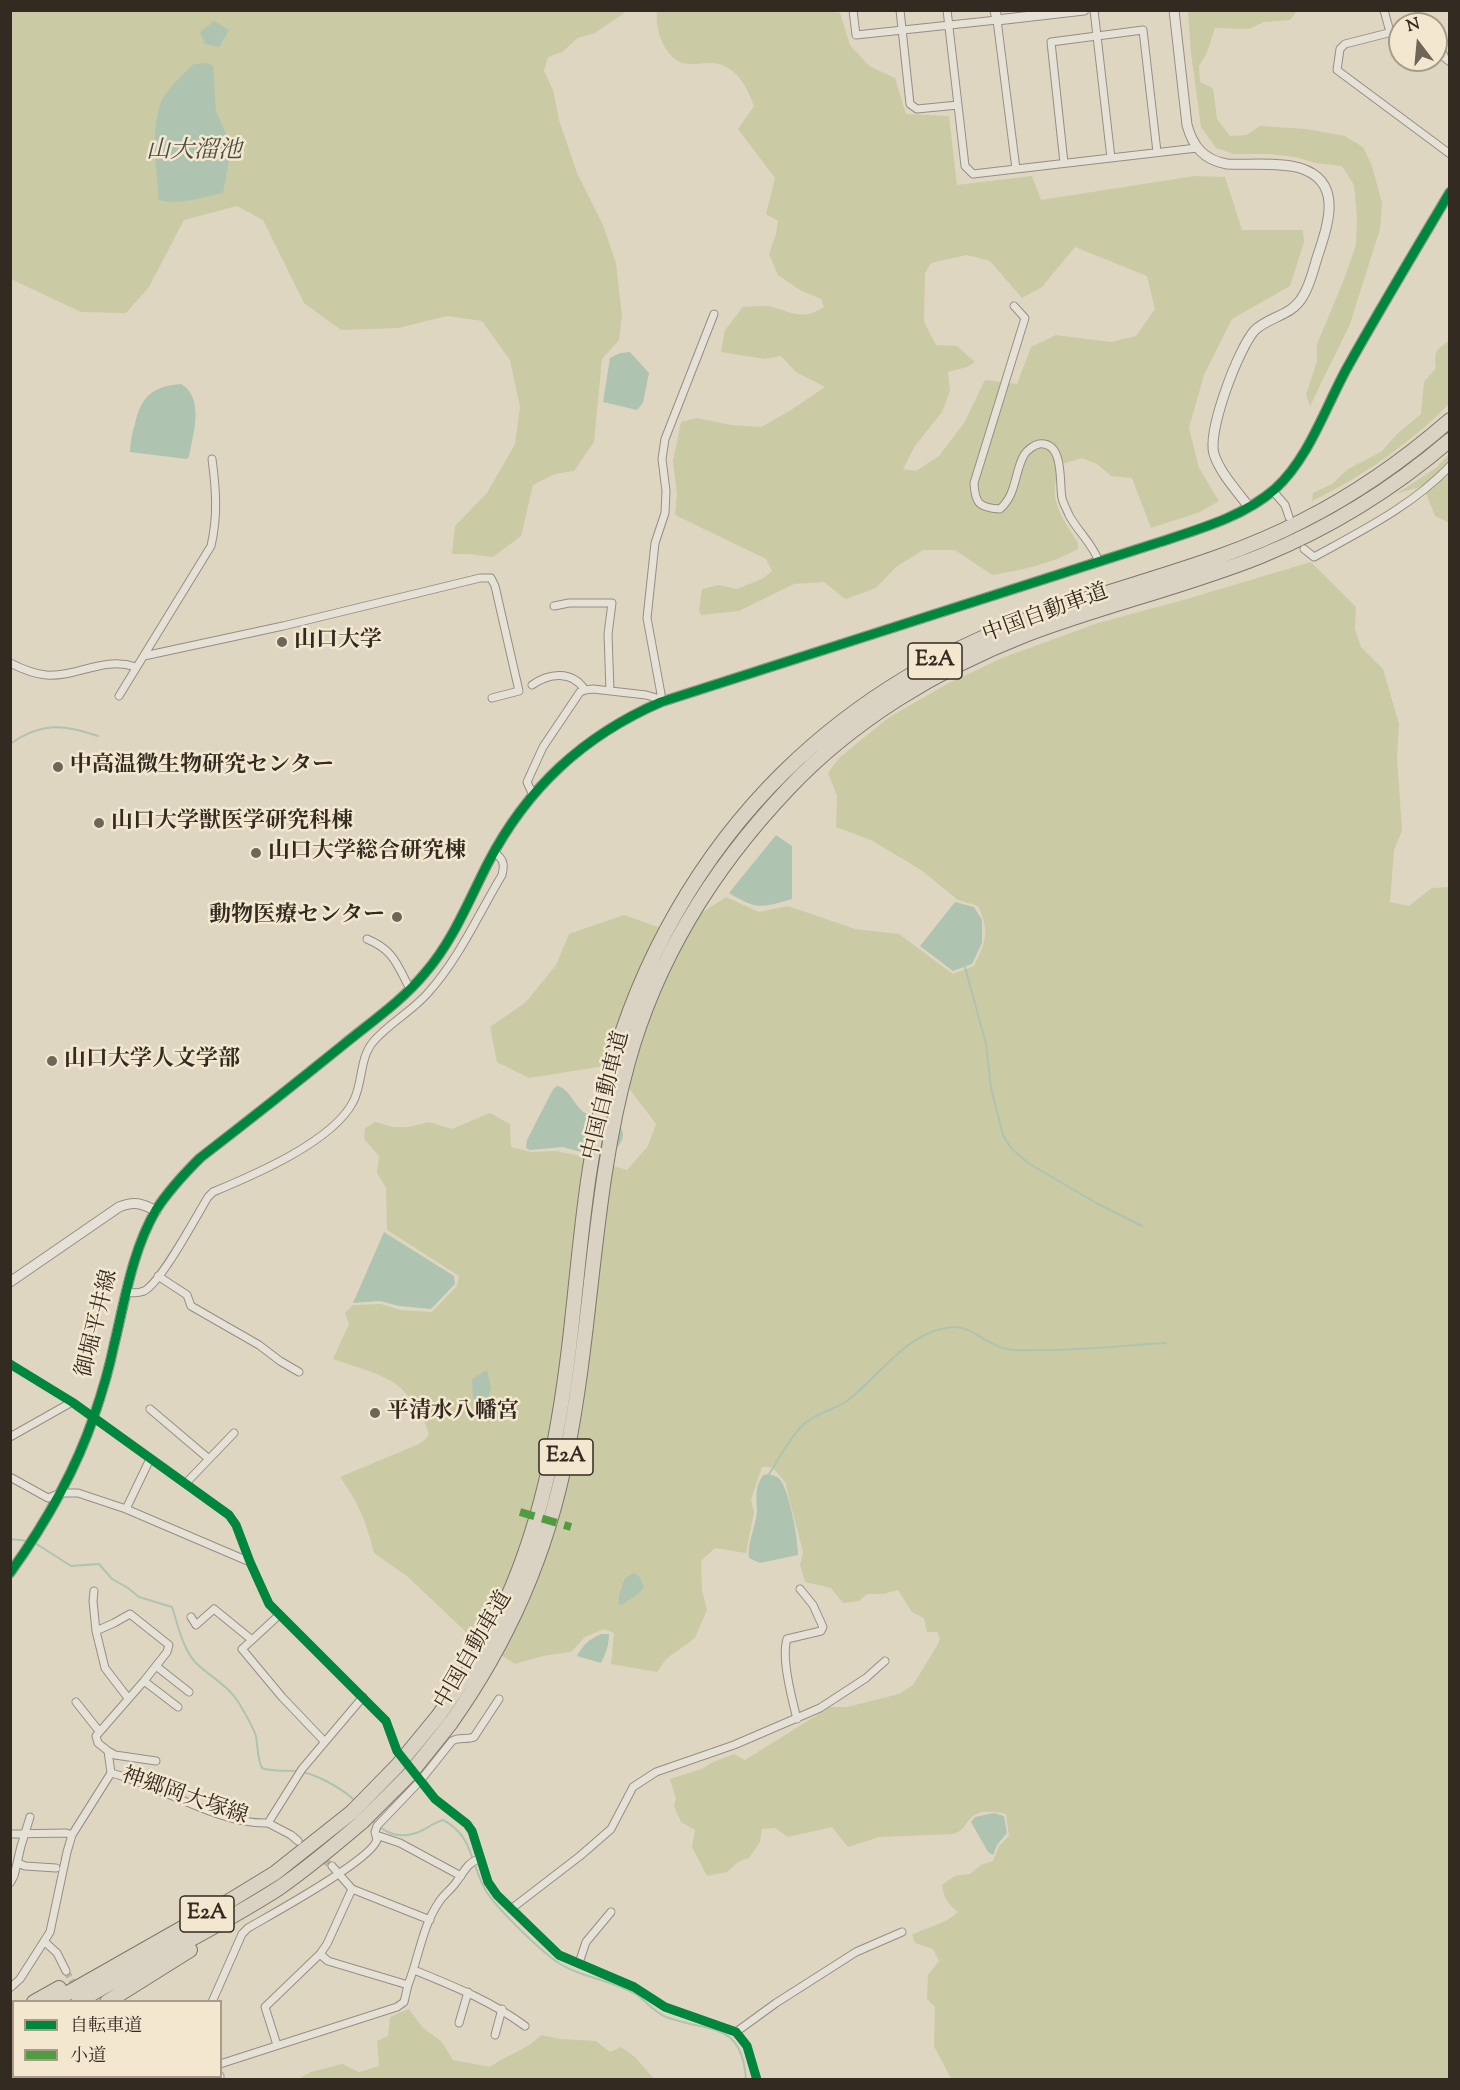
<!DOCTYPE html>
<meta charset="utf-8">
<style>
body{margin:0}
#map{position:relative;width:1460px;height:2090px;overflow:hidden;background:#dfd6c2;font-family:"Sorts Mill Goudy","Noto Serif JP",serif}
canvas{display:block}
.frame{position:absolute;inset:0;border:12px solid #332a21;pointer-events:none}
.legend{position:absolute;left:12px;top:2000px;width:210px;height:78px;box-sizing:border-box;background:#f3e8cf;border:2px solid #a69c89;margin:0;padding:8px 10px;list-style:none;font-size:18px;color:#332a21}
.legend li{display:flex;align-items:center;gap:12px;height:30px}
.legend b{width:30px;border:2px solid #a69c89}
.north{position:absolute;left:1388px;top:12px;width:60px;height:60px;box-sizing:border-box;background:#f3e8cf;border:2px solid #a69c89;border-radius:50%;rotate:344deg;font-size:16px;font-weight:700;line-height:24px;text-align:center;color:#332a21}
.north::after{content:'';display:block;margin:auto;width:21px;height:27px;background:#6f6659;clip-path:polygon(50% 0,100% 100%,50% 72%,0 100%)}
</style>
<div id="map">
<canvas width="1460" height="2090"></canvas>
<div class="frame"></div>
<ul class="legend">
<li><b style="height:8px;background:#00873e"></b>自転車道</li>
<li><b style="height:8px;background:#519c3f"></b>小道</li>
</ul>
<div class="north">N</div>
</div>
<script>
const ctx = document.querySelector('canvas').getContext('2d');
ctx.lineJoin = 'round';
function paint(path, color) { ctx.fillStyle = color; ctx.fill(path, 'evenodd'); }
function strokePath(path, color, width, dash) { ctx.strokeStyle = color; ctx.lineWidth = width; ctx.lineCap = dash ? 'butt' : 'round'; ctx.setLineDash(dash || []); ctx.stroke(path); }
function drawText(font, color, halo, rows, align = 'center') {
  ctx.font = font + ' "Sorts Mill Goudy","Noto Serif JP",serif'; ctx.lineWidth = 5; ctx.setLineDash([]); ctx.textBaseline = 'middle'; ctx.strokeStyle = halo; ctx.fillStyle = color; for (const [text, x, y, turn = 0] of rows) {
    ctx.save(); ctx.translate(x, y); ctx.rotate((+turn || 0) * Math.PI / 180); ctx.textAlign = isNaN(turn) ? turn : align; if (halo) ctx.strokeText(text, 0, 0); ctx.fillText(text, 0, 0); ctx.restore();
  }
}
paint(new Path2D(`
 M819 10 840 13 850 45 869 66 895 78 906 114 949 116 957 185 1032 176 1041 200 1195 176 1225 177 1242 230H1303L1304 242 1290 286 1232 319 1204 375 1189 428 1199 468 1219 501 1200 512 1151 528 1132 478 1111 476 1097 464 1082 458 1062 464C1045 497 1061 515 1078 543V549C1051 564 1022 570 992 575L955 550H923L896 567 876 588 845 599 824 582 794 584 739 611 701 615 699 611 702 589 719 585 737 589 764 578 772 571 766 559 675 515 677 494 673 461 681 422 697 418 731 425 761 427 791 410 825 387 796 372 781 356 765 359 721 352 725 330 743 307C751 307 760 305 768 306 791 311 801 322 824 307L821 299 800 290 778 275 769 254 776 234 778 221 766 214 775 178 738 129 754 106C748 90 741 74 724 66 712 59 694 67 682 63 663 55 655 29 657 11ZM1075 247 1147 276 1155 309 1136 336 1111 342 1056 335 1031 347 1017 384 985 380 964 423 939 456 916 471 903 469 915 446 942 412 950 391 948 372 967 367 975 362 957 346 936 345 924 322 925 273 931 263 967 255 990 261 1022 298 1042 287Z
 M11 11H627L595 33 578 38 562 52 548 57 544 71 553 90 559 120 577 173 603 225 616 263 622 316 619 340 602 359 594 442 574 471 555 474 533 485 521 536 493 557 469 554H452L455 526 487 493 515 444 520 407 510 360 482 321 447 316 398 328 341 330 304 303 263 220 237 206 184 220 149 287 126 313 81 312 11 279Z
 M1190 11H1297L1290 20 1264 22 1249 29 1215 28 1206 55 1199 66 1200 82 1213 88 1217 119 1230 136 1247 135 1260 126 1306 129 1345 136 1363 147 1372 166 1382 203 1380 229 1350 324 1310 406 1306 395 1317 361V344L1343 282 1356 245 1357 218 1354 185 1342 166 1316 163 1295 157 1270 154H1234L1216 148 1201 127 1191 53 1188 12Z
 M1449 341V404C1410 443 1362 477 1312 501L1313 493 1332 484 1348 469 1381 452 1397 434 1421 414 1424 382 1436 368C1434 351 1436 350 1449 341Z
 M1449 454V523L1435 516 1423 486 1396 494 1436 468Z
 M1311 562 1356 607 1355 629 1361 647 1383 669 1399 724 1397 757 1402 831 1394 850 1390 902 1409 906 1432 888 1449 887V2079H951L934 2046 935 2007 927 1999 928 1975 939 1961 933 1949 915 1943 912 1935C928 1926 945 1925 958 1912 948 1904 944 1898 942 1885L955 1876 970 1874 981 1865 993 1861 999 1846 1009 1836 1006 1814C996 1812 981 1809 972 1817 963 1825 967 1828 954 1834L879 1837 848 1847 832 1827 788 1837 775 1828 762 1829 760 1842 749 1858 738 1862 727 1872 707 1876 692 1847 695 1830 681 1822 674 1806 676 1799 670 1779 702 1769 711 1763 734 1754 745 1760 830 1707H847L899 1694 913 1685 938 1644 940 1638 937 1632H927L924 1618 912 1612 898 1590 883 1594H867L859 1601 843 1603 831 1588 805 1582 800 1565 803 1552 785 1482 772 1467H762L751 1500 754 1512 746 1553 715 1548 701 1561 702 1590 707 1610 695 1638 666 1659 657 1672 611 1664 614 1633 604 1629 585 1637 571 1652 543 1656 515 1664 468 1634 408 1577 374 1553C366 1521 359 1504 340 1477L419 1444 426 1439 429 1434C423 1415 410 1392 391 1381 374 1371 352 1366 333 1359L349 1324 345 1313 353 1305 381 1304 400 1310 432 1312 457 1286 459 1276 387 1230 386 1188 377 1173 379 1156 364 1139 365 1128 375 1122 393 1127H409L429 1122 452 1129 490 1113 510 1124 511 1147 531 1152 556 1151 580 1156 627 1170 648 1146 656 1124 611 1065 529 1078 497 1062 490 1027 526 1002 556 965 569 934 624 915 672 932 726 897 759 912 788 906 855 929 899 934 953 974 974 966C986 942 990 931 978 906L958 900 921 870 871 840 836 827 837 796 828 773 839 758 888 718 945 685 1002 658 1098 623 1187 599Z
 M409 2009 422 2027 441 2041 453 2060 490 2067C506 2055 527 2050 541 2035L560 2039 596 2041 610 2052 621 2047 635 2057 654 2079H298L311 2072 342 2064 359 2072 379 2066 377 2041 388 2036 390 2017Z`), '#cacaa4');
paint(new Path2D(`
 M214 21 229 30 219 47 205 44 200 32Z
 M207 63 213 66 216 111 229 141 230 155 223 193C203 197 178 206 159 200 157 169 150 132 161 102 166 90 184 73 194 64Z
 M630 352 649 373 643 403 637 410 603 402 610 358 620 353Z
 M181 384C205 398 193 434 189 457L186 459 130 452C130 442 132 433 135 424 141 396 153 386 181 384Z
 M776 835 792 846V899C761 908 757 910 729 893Z
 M955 902 974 907 982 920V943L972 964 953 971 920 946Z
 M558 1086C571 1090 574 1106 585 1113 594 1119 608 1120 618 1123 627 1135 623 1142 613 1152L596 1156 563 1147 530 1150 526 1148 527 1140 550 1095 554 1088Z
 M384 1232 454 1276 455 1284 431 1309 399 1306 380 1301 353 1303Z
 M487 1370 491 1387 487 1404 482 1407 473 1398 472 1379Z
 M769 1474C774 1476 778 1476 781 1481 790 1494 798 1539 798 1555L760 1563 749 1558C747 1542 756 1527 757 1511 757 1496 754 1489 763 1475Z
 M634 1573 639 1576 644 1587 639 1593 622 1605 619 1604V1596L625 1578Z
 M601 1634H609C609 1644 606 1654 601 1663L577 1656C583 1645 589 1639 601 1634Z
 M994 1813 1004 1816 1007 1833 997 1845 993 1855 988 1852 971 1822 975 1817Z`), '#aec4b0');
strokePath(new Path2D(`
 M10 744C41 722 64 724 98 736
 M965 967 986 1044 991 1088 1003 1135 1011 1148 1028 1163 1098 1204 1142 1226
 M769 1474C779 1459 788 1441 800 1428 812 1414 832 1411 847 1401 880 1376 908 1330 953 1327 972 1326 988 1346 1007 1349 1017 1351 1028 1350 1039 1350 1081 1351 1123 1345 1166 1343
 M10 1539 29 1541
 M35 1543 71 1566 99 1564 112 1579 128 1588 139 1597 172 1607C178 1625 182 1647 195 1662 210 1677 228 1685 239 1703 245 1714 252 1724 256 1736 258 1747 257 1758 262 1768 273 1772 284 1770 296 1771 313 1772 344 1789 356 1802
 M372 1820C384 1833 398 1839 416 1833 426 1830 432 1823 443 1820 474 1836 470 1864 486 1891 498 1910 539 1949 557 1962 581 1978 613 1980 637 1995 647 2002 654 2012 666 2017 709 2033 742 2020 746 2080`), '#aec4b0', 2);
strokePath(new Path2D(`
 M298 1841 332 1866
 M66 1971 77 1990`), '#bdb4a2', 7, [7, 3.5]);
const minor = new Path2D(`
 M853 10 856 35 997 20 1016 169
 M900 10 910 104 917 109 958 105 965 166 973 174 1197 148
 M947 10 958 105
 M1094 10 1111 158
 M1384 10 1390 32
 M1400 30 1345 44 1340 49 1337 70 1450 154
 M1436 38 1445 58 1450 62
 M1064 163 1051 42 1143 30 1157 152
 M1014 306 1025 318 974 483C975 503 979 508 1000 509 1017 494 1014 473 1024 455 1027 450 1034 445 1039 444 1065 441 1059 484 1062 498 1063 503 1067 510 1069 515 1078 532 1093 544 1099 562
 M1273 491 1285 505 1289 517
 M1304 549 1314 557C1361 531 1412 506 1450 466
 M554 606 569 603H612L608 634 610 691
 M144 656 283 626 480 578H491L495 586 519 691 492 698
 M10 663C22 669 33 674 46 675 79 677 102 656 136 667
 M532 685C549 673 572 670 585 690
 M119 696 211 546C218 516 216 489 212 459
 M661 702V694L647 618 655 543 665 513 666 491 662 459 665 439 714 314
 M533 795 527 782 543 747 580 692 585 690 593 689 646 695 660 699
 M367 939C394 950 397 965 410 989
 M158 1276 187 1295 191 1306 259 1345 280 1361 299 1372
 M126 1292C131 1293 139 1293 144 1291 161 1283 197 1215 208 1197L213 1192C254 1175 332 1142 353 1102 363 1084 359 1059 373 1042 388 1024 411 1012 427 994 459 959 478 915 502 875 505 863 503 859 494 852
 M10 1364 72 1402 229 1515 236 1525 250 1562 269 1604 386 1721 397 1751 435 1799 467 1824 472 1831 488 1882 497 1895 559 1955 634 1987 665 2007 736 2032 747 2046 757 2080
 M150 1409 209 1459
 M10 1437 72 1402
 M10 1477 48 1498 61 1493H78L126 1509 250 1562
 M186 1483 234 1433
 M126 1509 150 1459
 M94 1591 93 1601 96 1631
 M191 1617 196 1625 214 1609 252 1640 279 1615
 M252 1640 242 1649 282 1697 324 1741
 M156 1666 189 1692
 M128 1698 105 1668 96 1631 114 1623 130 1614 169 1645 167 1652 144 1681
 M76 1702 99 1731
 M797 1719C792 1699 781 1658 787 1639L821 1631 823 1627 813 1605 800 1589
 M108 1751 115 1755 156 1761
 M111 1773C160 1785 219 1825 268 1823
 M111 1773 108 1751 98 1743 96 1736 144 1681 178 1707
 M268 1823 302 1769 363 1697
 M268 1823 291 1835 298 1841
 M10 1834 66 1833 72 1835
 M376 1835 400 1843 461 1876
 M18 1863 25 1866 56 1868
 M10 1883 14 1876 21 1846 30 1817
 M352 1889 430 1920
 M511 1909 580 1856 611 1829 633 1787 656 1772 734 1745 820 1708 866 1678 885 1661
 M45 1942 57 1953 66 1971
 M320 1954 328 1961 408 1985C419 1957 422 1927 439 1902 444 1894 452 1889 457 1881 464 1872 468 1862 479 1859
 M579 1963 586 1942 611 1912
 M414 1970C453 1986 491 2001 525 2026
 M10 1988 20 1979 50 1932 67 1852 72 1835 111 1773
 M212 2002 242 1934 248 1928C272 1914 370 1861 377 1840L375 1832 377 1826 420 1781 452 1741C459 1737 466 1740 474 1737L499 1699
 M459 2023 468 1992
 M736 2032 776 2003 856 1952 902 1932
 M495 2035 502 2009
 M277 2045 265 2007 320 1954 327 1944 352 1889 332 1866
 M220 2064 397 2007 404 2002 408 1985
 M30 2080V2076
 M220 2080V2076`);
const tertiary = new Path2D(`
 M995 10 997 20 1084 10
 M1174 10 1187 125C1193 147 1204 160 1227 164 1247 165 1281 162 1300 168 1345 182 1327 227 1317 258 1313 271 1310 285 1303 296 1292 316 1270 316 1255 330 1239 347 1207 431 1214 454 1220 473 1237 491 1249 507
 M10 1282 119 1207C134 1201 142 1203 156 1211
 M10 1573C45 1524 75 1472 94 1416 102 1393 109 1369 114 1345 125 1300 132 1251 156 1210 168 1191 184 1174 200 1158 248 1121 296 1083 343 1045 371 1022 402 1001 425 973 453 941 469 900 488 863 527 788 583 736 661 702L1160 542C1199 529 1243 517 1275 489 1309 458 1325 408 1347 368 1380 309 1415 251 1450 192`);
const motorway = new Path2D(`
 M439 1715C461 1684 482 1651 499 1616 540 1532 558 1439 569 1348 580 1256 585 1162 610 1073 640 961 700 855 783 773 860 697 955 643 1057 609 1139 581 1225 561 1302 521 1356 494 1404 460 1450 420
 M450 1724C507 1644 547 1553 566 1457 593 1326 592 1191 628 1062 657 958 715 866 788 789 853 720 938 669 1025 635 1103 605 1184 587 1261 556 1330 528 1394 488 1450 440
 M34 2002 59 1988
 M52 2002 221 1906 275 1873 352 1812
 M78 2002C144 1962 214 1930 279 1888 308 1868 335 1845 362 1822
 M107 2002 190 1950
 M10 2016 14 2014
 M10 2028 14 2026
 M10 2046 14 2044
 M10 2069 14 2067`);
strokePath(minor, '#958e83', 9);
strokePath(tertiary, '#958e83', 11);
strokePath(motorway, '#7d776d', 16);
strokePath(minor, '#e6e1d7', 7);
strokePath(tertiary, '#e6e1d7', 9);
strokePath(motorway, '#dad2c2', 14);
const motorwayBridge = new Path2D(`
 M352 1812 398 1765 439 1715
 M362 1822 409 1775 450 1724`);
strokePath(motorwayBridge, '#7d776d', 16, []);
strokePath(motorwayBridge, '#dad2c2', 14);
strokePath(new Path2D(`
 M520 1512 571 1527`), '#519c3f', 8, [15, 8]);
strokePath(new Path2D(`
 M10 1364 72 1402 229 1515 236 1525 250 1562 269 1604 386 1721 397 1751 435 1799 467 1824 472 1831 488 1882 497 1895 559 1955 634 1987 665 2007 736 2032 747 2046 757 2080
 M10 1573C45 1524 75 1472 94 1416 102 1393 109 1369 114 1345 125 1300 132 1251 156 1210 168 1191 184 1174 200 1158 248 1121 296 1083 343 1045 371 1022 402 1001 425 973 453 941 469 900 488 863 527 788 583 736 661 702L1160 542C1199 529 1243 517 1275 489 1309 458 1325 408 1347 368 1380 309 1415 251 1450 192`), '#00873e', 9);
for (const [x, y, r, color] of [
 [282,642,6,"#6f6659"],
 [58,767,6,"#6f6659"],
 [99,823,6,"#6f6659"],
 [256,853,6,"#6f6659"],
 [397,917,6,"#6f6659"],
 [52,1061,6,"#6f6659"],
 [375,1413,6,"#6f6659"]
]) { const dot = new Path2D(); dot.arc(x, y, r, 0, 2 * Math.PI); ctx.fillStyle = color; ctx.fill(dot); strokePath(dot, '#f3e8cf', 2); }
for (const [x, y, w] of [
 [935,661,54],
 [566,1457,54],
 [207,1914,54]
]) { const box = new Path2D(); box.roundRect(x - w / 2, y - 18, w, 36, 4.5); ctx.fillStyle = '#f3e8cf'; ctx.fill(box); strokePath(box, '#332a21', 1.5); }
drawText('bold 21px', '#332a21', null, [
 ["E2A",935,661],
 ["E2A",566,1457],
 ["E2A",207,1914]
]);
drawText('22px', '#332a21', '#f3e8cf', [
 ["中国自動車道",1046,615,-20],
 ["中国自動車道",608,1096,-76],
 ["御堀平井線",99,1324,-76],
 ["中国自動車道",475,1651,-60],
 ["神郷岡大塚線",184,1798,19]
]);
drawText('bold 22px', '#332a21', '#f3e8cf', [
 ["山口大学",294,642],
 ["中高温微生物研究センター",70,767],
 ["山口大学獣医学研究科棟",111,823],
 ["山口大学総合研究棟",268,853],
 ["動物医療センター",385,917,"right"],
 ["山口大学人文学部",64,1061],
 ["平清水八幡宮",387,1413]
], 'left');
drawText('italic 24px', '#4c4e43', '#f3e8cf', [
 ["山大溜池",194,153]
]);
</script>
